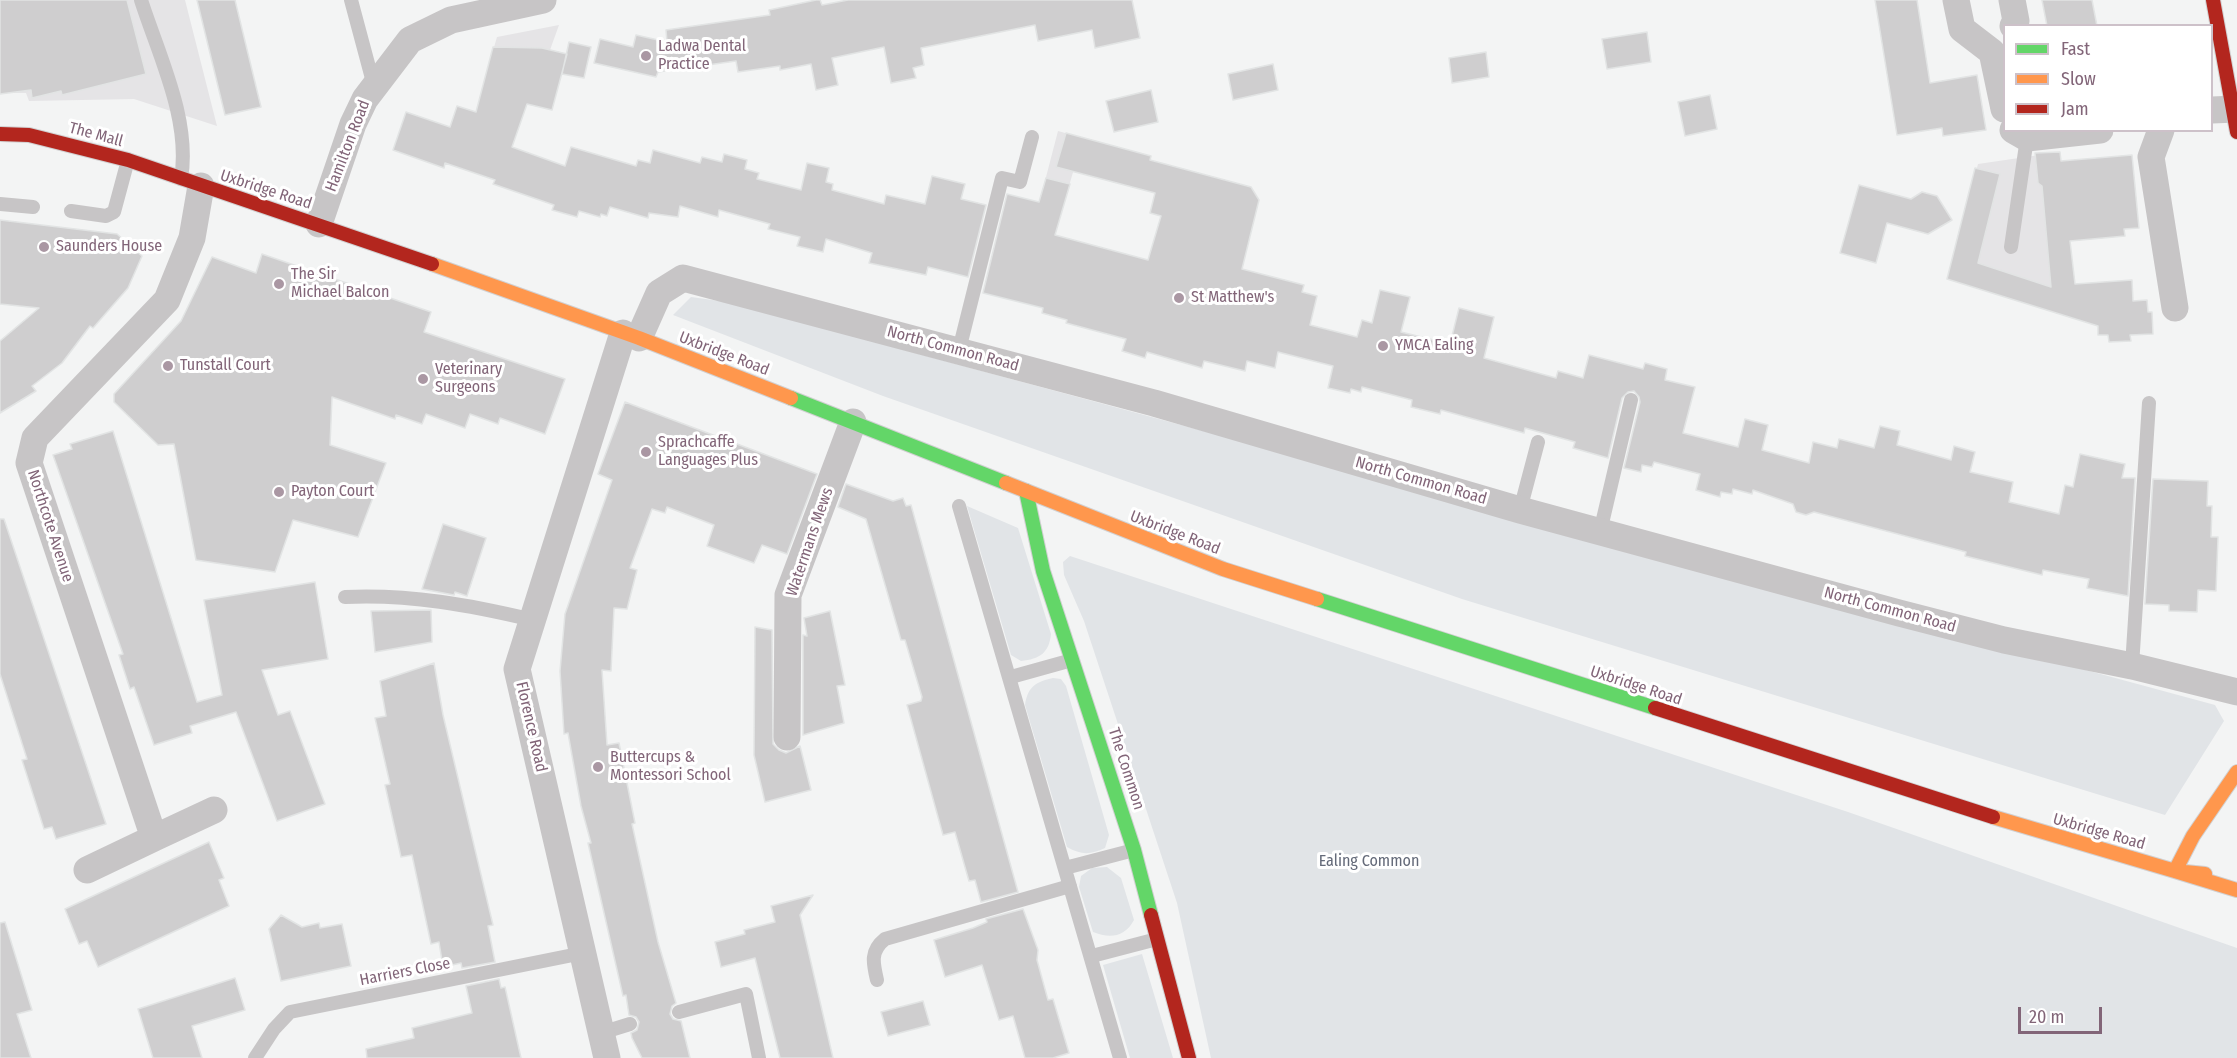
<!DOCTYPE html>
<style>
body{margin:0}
#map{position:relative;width:2237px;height:1058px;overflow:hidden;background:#f3f4f4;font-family:"Fira Sans Condensed",sans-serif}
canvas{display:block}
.legend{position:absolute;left:2003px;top:24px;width:210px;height:108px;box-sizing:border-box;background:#fff;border:2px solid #cdc1c9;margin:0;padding:8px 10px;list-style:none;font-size:18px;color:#826578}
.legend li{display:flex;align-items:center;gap:12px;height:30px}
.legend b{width:30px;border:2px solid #cdc1c9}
.scale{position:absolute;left:2018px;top:1007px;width:84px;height:27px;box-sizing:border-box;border:3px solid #826578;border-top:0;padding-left:8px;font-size:18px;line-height:21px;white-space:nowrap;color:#826578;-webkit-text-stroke:4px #fff;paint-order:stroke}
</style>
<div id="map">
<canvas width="2237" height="1058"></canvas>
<ul class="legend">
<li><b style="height:8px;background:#63d668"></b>Fast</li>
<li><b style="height:8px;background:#ff974d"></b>Slow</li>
<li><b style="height:8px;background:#b3261e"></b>Jam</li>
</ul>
<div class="scale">20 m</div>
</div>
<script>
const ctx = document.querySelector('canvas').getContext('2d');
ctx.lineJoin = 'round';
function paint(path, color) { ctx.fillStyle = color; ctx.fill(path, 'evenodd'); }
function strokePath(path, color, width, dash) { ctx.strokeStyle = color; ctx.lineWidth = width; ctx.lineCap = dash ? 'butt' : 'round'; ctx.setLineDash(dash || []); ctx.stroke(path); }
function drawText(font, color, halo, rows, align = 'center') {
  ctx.font = font + ' "Fira Sans Condensed",sans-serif'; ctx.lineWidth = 6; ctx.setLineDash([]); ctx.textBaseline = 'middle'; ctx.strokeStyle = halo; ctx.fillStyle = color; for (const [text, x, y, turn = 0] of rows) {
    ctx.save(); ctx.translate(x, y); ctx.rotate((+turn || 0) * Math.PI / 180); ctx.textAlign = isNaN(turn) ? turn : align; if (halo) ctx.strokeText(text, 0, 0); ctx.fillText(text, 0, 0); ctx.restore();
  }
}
paint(new Path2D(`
 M0 0H185L217 126 134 99 29 101 26 93H0Z
 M559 25 550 50 566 54 552 110 481 92 497 37Z
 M1058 131 1083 138 1062 210 1039 204Z
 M2060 152 2079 320 1947 279 1978 164Z`), '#e5e4e6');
paint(new Path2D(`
 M691 297 727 302 2215 705 2224 721 2165 815 1462 599 883 396 673 315Z
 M967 506 1018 528 1051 634C1049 653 1040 659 1021 661L1011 655Z
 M1070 556 1848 812 2237 948V1058H1211L1177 903 1084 621 1064 575 1063 562Z
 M1053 678 1061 679 1066 686 1109 835 1105 848C1090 855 1081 855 1067 847L1025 705C1028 686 1036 682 1053 678Z
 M1107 867 1121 878 1134 920C1125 937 1110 939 1093 932L1079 887 1081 876 1092 868Z
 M1142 954 1173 1058H1130L1103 965Z`), '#e1e4e7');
const building = new Path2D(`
 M0 0H127L146 74 62 95 61 91 32 98 31 90 0 94Z
 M197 0H235L261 107 225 115Z
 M816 0H820L822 5 848 0H1132L1140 38 1095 48 1092 30 1038 41 1035 25 921 48 924 65 913 68 916 78 891 83 884 47 832 58 838 85 816 90 811 64 780 70V66L738 72 736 61 658 72 656 77 594 63 600 39 633 47 636 35 667 42 666 30 770 15 769 10Z
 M1875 0H1917L1930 83 1977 75 1986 130 1943 136 1942 128 1897 135Z
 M2042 0H2092L2097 26H2047Z
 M1647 32 1651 62 1607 69 1602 39Z
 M569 42 591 47 584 78 562 74Z
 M493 47 542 48 567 54 552 110 527 104 512 147 565 166 571 147 636 166 638 160 650 163 653 150 700 163 702 157 722 162 724 154 747 160 745 169 759 173 757 179 801 190 807 163 829 168 826 182 833 184 832 190 884 204 886 195 925 204 932 176 965 184 961 199 986 205 968 277 928 267 926 275 869 263 872 253 826 239 823 252 797 246 800 237 768 229 770 224 719 210 718 217 680 206 678 217 649 213 648 218 610 207 607 216 601 214 600 217 579 211 577 217 552 210 554 205 493 184 495 180 445 163 444 168 393 150 406 112 450 127 457 106 476 112Z
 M1486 52 1489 77 1452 83 1449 58Z
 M1273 64 1278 90 1233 100 1228 74Z
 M1151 90 1158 122 1114 132 1106 101Z
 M1710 95 1717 129 1685 136 1678 102Z
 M1066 133 1151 156 1150 160 1251 187 1259 200 1242 269 1304 285 1302 292 1317 296 1310 325 1357 337 1362 320 1372 323 1380 290 1410 297 1401 332 1450 344 1459 308 1494 317 1484 358 1556 378 1558 371 1583 378 1589 355 1643 369 1645 363 1667 369 1665 380 1695 387 1683 433 1738 447 1745 419 1768 425 1762 450 1809 463 1813 442 1837 448 1839 439 1874 448 1880 426 1900 431 1897 445 1951 460 1954 446 1975 452 1970 472 2013 482 2009 502 2059 514 2065 485 2073 487 2080 454 2125 464 2122 478H2135L2128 596 2087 588 2089 579 2043 570 2042 575 1965 556 1966 552 1814 512 1806 515 1796 512 1793 504 1753 490 1752 494 1733 489 1732 494 1721 492 1720 497 1696 490 1700 474 1654 462 1652 467 1642 465 1641 472 1624 468 1640 402 1639 397 1634 391 1628 392 1622 398 1608 458 1573 448 1575 442 1525 428 1524 433 1441 410 1440 414 1411 407 1412 400 1362 387 1361 392 1351 389 1350 393 1328 388 1333 366 1278 352 1275 368 1247 361 1245 371 1204 361 1202 368 1147 352 1145 358 1122 351 1126 339 1066 323 1067 320 1042 313 1043 308 983 293 1007 194 1039 202 1046 178 1070 184 1055 235 1148 260 1161 216 1150 213 1155 193 1056 167Z
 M2060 152 2061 161 2132 155 2139 228 2124 229 2125 236 2070 241 2075 284 2132 280 2133 301 2147 300 2148 312H2152L2153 334 2130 335 2131 341 2109 342 2108 335H2098V326L1947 279 1975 168 2000 174 1978 263 2051 287 2042 186 2038 183 2035 153Z
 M1859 185 1911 199 1922 192 1937 196 1952 220 1928 234 1887 223 1876 263 1840 253Z
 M0 220 117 234 142 256 128 288 93 328 90 326 62 363 32 386 36 391 0 413V341L39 308 0 304Z
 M262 254 431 312 424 332 565 379 545 434 500 418 498 424 470 414 465 428 426 414 422 424 396 415 395 419 332 397 330 445 386 463 358 537 293 520 275 572 196 560 174 444 158 445 114 402V394L181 321 212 257 256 273Z
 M625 402 817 474 787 554 762 545 754 563 707 546 714 525 667 507 665 513 652 509 630 568 637 570 627 609 614 608 611 671 602 670 607 745 619 743 635 823 632 824 658 942 676 1003 672 1006 670 1014 673 1019 681 1021 690 1058H642L632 1038 631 1033 637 1030 639 1022 636 1017 629 1015 626 995 623 996 588 843H591L581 806 568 733 564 734 560 671 565 614 612 480 598 474Z
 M113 431 197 702 222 695 204 600 315 582 328 659 262 670 278 715 290 711 325 804 277 821 236 712 190 726 192 733 154 745 134 687 130 689 119 655 123 654 53 455 72 449 70 444Z
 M2153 479 2208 481 2207 506H2212L2211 537H2218L2216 591 2198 590 2197 612 2169 611V605L2145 604Z
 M846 484 893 501 903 498 906 506 911 505 1018 892 981 902 975 880 969 881 955 832 943 835 907 705 921 701 922 697 905 640H901L866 519 838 507Z
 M0 519H4L106 824 56 839 52 827 44 829 22 760 27 759 0 674Z
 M443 524 486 538 467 596 455 592 454 595 422 589Z
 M431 610 432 642 375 652 371 611Z
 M830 611 845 685 837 686 844 723 803 735V635L807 636 804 618Z
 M755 627 772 630 773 744 779 750 786 753 800 746 811 790 765 802 754 755Z
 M434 663 443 715 493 925 488 926 495 962 462 968 461 963 443 967 439 942 431 944 412 855 401 857 385 785 390 784 375 718 386 716 380 681Z
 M209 842 224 878 219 880 229 906 98 967 87 941 79 944 65 909Z
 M813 895 800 915 833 1058H780L755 958 721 967 715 942 745 934 744 930 775 922 771 906Z
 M1023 909 1038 950 1037 960 1048 1000 1053 999 1069 1053 1053 1058H1025L1013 1016 999 1020 982 965 945 977 934 940 973 928 987 922 986 919Z
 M281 915 302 927 319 923 320 928 342 924 351 966 281 981 269 929Z
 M5 922 32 1010 17 1014 31 1058H0V923Z
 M235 978 245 1010 192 1026 202 1058H153L138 1009Z
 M499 979 501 988 505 987 521 1058H367L366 1049 414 1038 412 1028 472 1013 466 986Z
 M923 1001 930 1025 888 1036 881 1012Z`);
paint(building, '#cfcecf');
strokePath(building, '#e2e4e4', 1.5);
const fast = new Path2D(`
 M791 398 1006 483
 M1026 491 1043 571 1134 850 1151 915
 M1317 599 1655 708`);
const slow = new Path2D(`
 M432 264 639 338 791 398
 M1006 483 1223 569 1317 599
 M2237 772 2193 836 2175 871 2237 890
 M1993 817 2175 871 2205 874`);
const jam = new Path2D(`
 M2213 0 2237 132
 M0 134 29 135 128 160 432 264
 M1655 708 1993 817
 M1151 915 1189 1058`);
strokePath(fast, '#d1d0d1', 16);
strokePath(slow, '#d1d0d1', 16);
strokePath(jam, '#d1d0d1', 16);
strokePath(new Path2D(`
 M141 0C159 56 191 120 181 179
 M351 0 374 86
 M0 204 33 207
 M71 211 106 216 114 212 128 160
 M2011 247 2027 138
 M959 350 1002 178 1020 182 1032 137
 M959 506 1120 1058
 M1520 510 1538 442
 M1600 532 1631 400
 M345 597C410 594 470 605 533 620
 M2132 666 2149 403
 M1011 677 1072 660
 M1065 868 1134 850
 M1092 956 1157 939
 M877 980C873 963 870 951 885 939L1070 886
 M679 1012 746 994 759 1058
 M601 1033 630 1024
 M255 1058 274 1029 290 1012 583 953`), '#c7c5c6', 14);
strokePath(new Path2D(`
 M1956 0 1962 29 1992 52 2004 109
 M2012 0 2016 21 2013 26
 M2212 110 2237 109
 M2013 130 2027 138 2100 130
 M2161 130 2151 157 2175 308
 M201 186 192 238 167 300 35 438 29 463 154 838 214 810
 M319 224 353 124 365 99 410 40 451 20 543 0
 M639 338 659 293 683 278 1154 403 1520 510 1899 613 2004 640 2132 666 2237 692
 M787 737 788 595 853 422
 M87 870 154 838
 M607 1058 517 669 623 333`), '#c7c5c6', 27);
strokePath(fast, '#63d668', 14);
strokePath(slow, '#ff974d', 14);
strokePath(jam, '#b3261e', 14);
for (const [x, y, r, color] of [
 [646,56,6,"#aa97a3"],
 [44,247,6,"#aa97a3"],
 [279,284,6,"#aa97a3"],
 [1179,298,6,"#aa97a3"],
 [1383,346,6,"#aa97a3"],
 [168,366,6,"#aa97a3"],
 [423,379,6,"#aa97a3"],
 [646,452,6,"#aa97a3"],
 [279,492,6,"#aa97a3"],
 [598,767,6,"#aa97a3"]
]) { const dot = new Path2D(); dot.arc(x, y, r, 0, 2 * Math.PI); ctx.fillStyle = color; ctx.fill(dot); strokePath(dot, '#fff', 2); }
drawText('16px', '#826578', '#fff', [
 ["Ladwa Dental",658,47],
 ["Practice",658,65],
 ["Saunders House",56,247],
 ["The Sir",291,275],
 ["Michael Balcon",291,293],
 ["St Matthew's",1191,298],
 ["YMCA Ealing",1395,346],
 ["Tunstall Court",180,366],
 ["Veterinary",435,370],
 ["Surgeons",435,388],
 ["Sprachcaffe",658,443],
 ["Languages Plus",658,461],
 ["Payton Court",291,492],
 ["Buttercups &",610,758],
 ["Montessori School",610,776]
], 'left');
drawText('16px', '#826578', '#fff', [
 ["The Mall",96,135,15],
 ["Hamilton Road",348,146,-69],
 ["Uxbridge Road",266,190,18],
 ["North Common Road",953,349,15],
 ["Uxbridge Road",724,354,21],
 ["North Common Road",1421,481,16],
 ["Northcote Avenue",50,526,72],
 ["Uxbridge Road",1175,533,21],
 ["Watermans Mews",810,542,-71],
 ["North Common Road",1890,610,15],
 ["Uxbridge Road",1636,686,18],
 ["Florence Road",531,727,77],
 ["The Common",1126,769,72],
 ["Uxbridge Road",2099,832,16],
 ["Harriers Close",405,972,-11]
]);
drawText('16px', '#646a79', '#fff', [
 ["Ealing Common",1369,862]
]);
</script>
